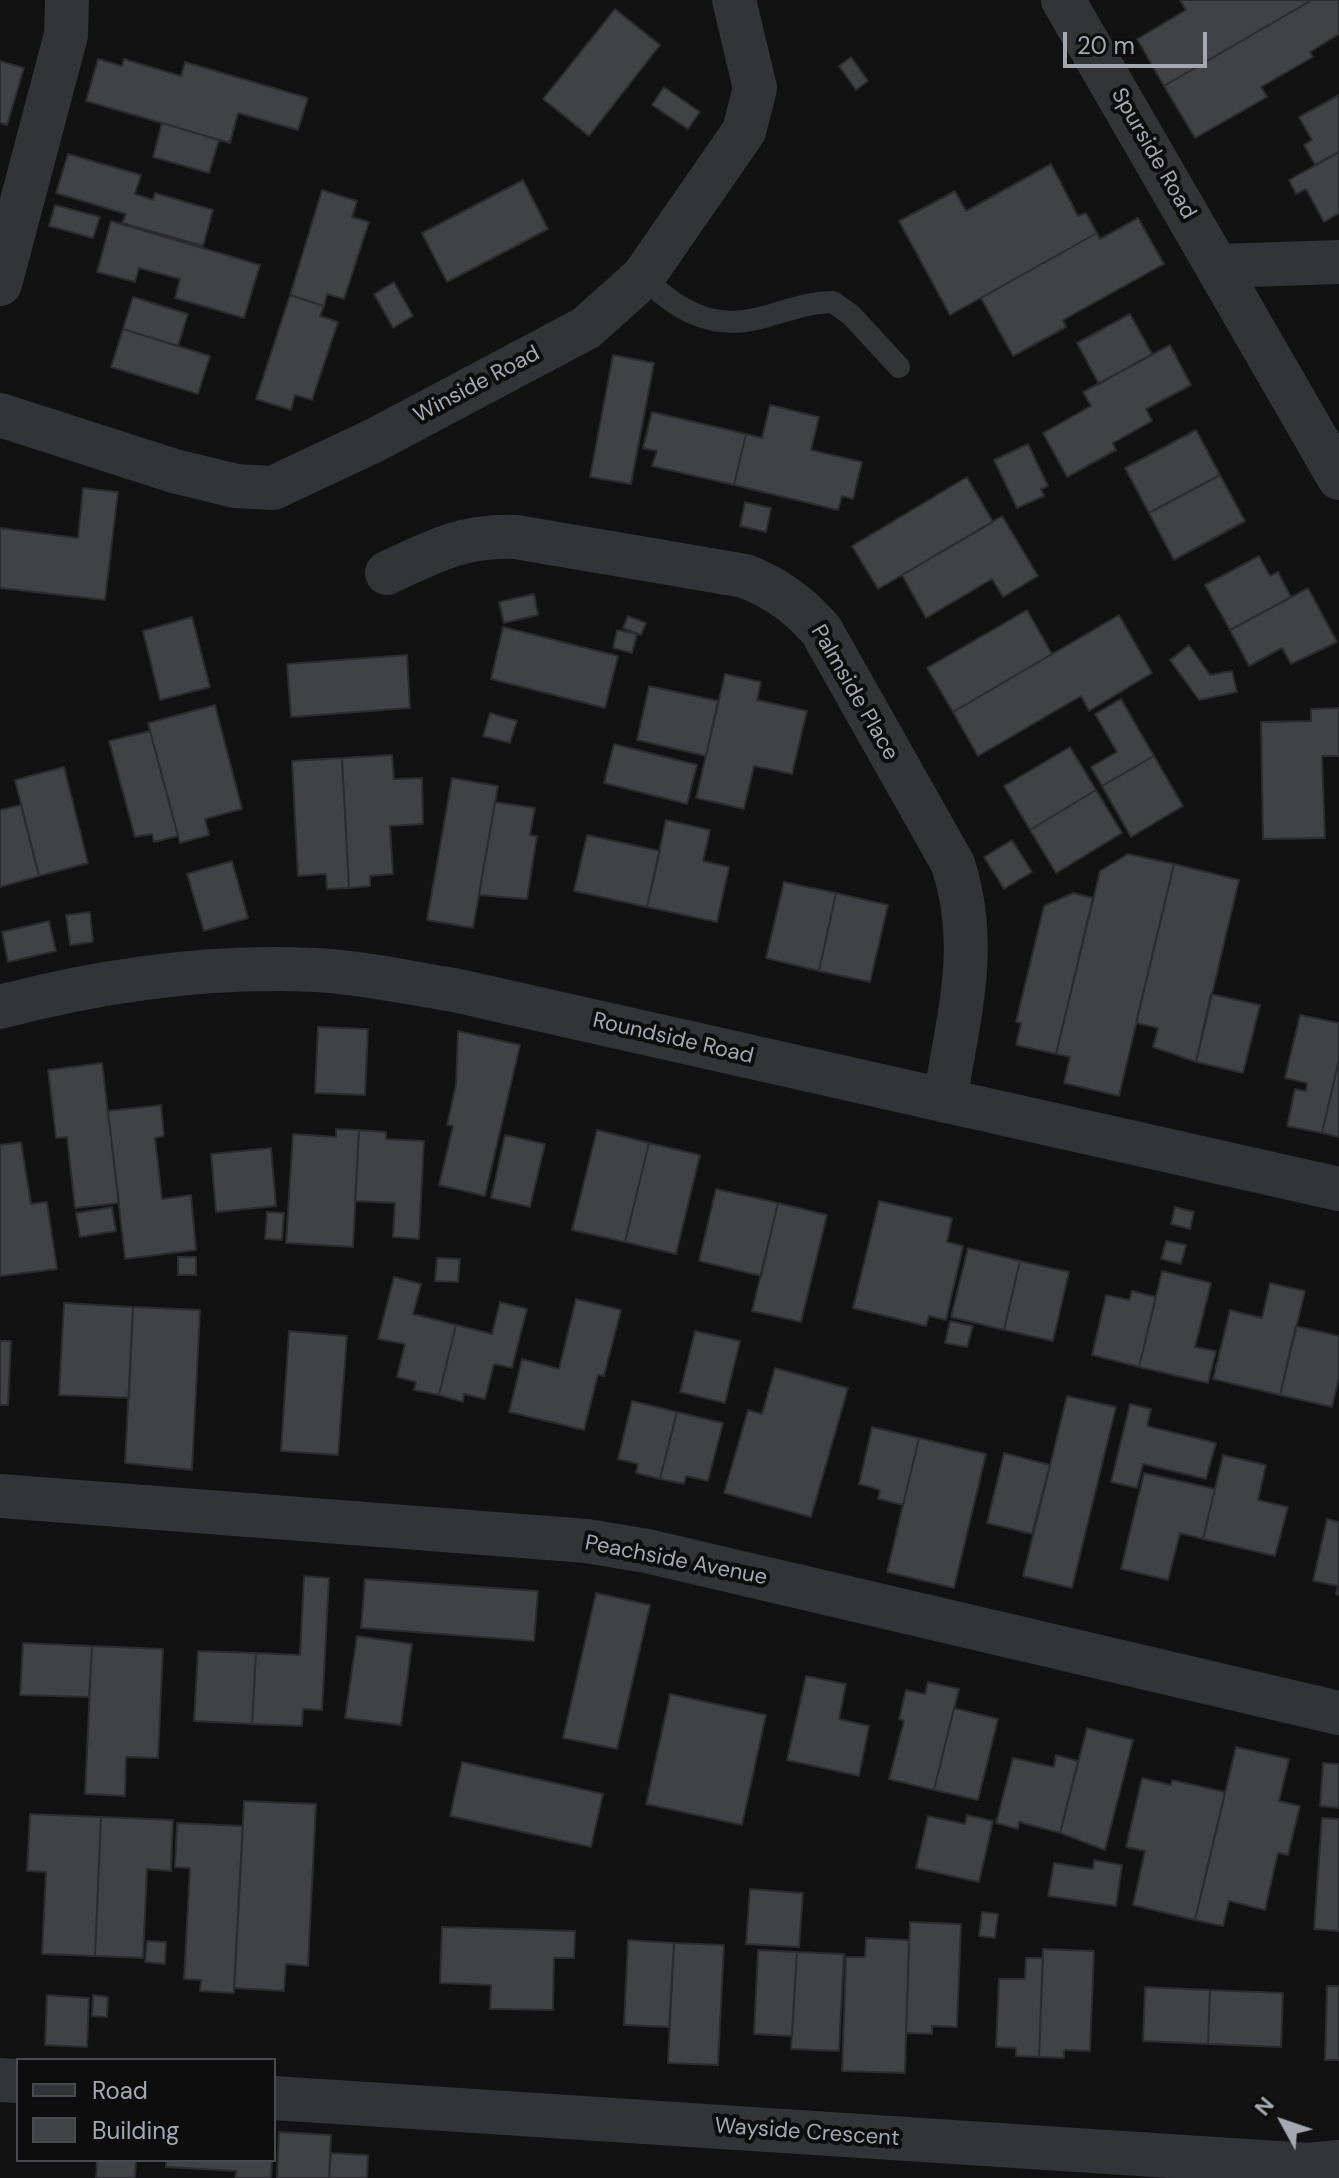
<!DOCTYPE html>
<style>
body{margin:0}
#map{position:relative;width:1339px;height:2178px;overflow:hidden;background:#121213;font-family:"DM Sans",sans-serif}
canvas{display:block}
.legend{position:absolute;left:16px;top:2058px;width:260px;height:104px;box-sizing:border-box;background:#0d0d0e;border:2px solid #494b50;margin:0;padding:10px 14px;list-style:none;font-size:24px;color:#a3a8b3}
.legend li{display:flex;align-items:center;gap:16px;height:40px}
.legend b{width:40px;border:2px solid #494b50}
.north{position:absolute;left:1243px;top:2082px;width:80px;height:80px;-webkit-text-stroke:6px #0d0d0e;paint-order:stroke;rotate:310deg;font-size:22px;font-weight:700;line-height:32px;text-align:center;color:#a3a8b3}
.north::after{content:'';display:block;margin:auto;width:28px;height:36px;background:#a3a8b3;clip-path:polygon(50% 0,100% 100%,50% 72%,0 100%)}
.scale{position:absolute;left:1063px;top:32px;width:144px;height:36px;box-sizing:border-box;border:4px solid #a3a8b3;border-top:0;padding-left:10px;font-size:24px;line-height:28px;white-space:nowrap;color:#a3a8b3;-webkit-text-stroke:6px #0d0d0e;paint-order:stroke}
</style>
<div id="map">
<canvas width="1339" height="2178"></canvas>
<ul class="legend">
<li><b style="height:10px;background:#333438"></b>Road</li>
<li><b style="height:22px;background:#414246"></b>Building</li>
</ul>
<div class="north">N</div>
<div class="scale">20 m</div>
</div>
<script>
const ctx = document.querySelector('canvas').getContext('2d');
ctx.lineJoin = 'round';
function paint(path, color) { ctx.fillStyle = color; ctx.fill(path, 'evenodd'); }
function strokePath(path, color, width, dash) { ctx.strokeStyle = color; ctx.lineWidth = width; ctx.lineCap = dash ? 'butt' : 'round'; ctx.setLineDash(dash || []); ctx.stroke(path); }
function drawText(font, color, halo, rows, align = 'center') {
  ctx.font = font + ' "DM Sans",sans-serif'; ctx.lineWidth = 8; ctx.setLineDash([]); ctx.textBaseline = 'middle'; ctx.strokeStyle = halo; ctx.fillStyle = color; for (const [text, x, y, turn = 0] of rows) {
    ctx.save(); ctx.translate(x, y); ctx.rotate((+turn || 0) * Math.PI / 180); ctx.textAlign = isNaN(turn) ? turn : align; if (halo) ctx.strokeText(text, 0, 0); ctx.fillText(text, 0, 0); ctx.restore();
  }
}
const building = new Path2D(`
 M1180 0H1312L1164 86 1137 39 1186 10Z
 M1312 0H1339V34L1310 52 1313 57 1261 87 1267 97 1195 138 1164 86Z
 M615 9 660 45 589 136 543 99Z
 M851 57 868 81 856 90 839 66Z
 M98 59 122 66 124 59 181 76 185 62 308 98 298 130 238 113 230 143 86 101Z
 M0 61 24 68 7 125 0 123Z
 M664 87 700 112 688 129 652 105Z
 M1339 95V152L1315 165 1304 145 1312 140 1299 117Z
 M162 123 219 140 209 173 153 157Z
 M1339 152V213L1324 222 1306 189 1296 194 1289 180Z
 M68 154 141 175 135 194 153 200 155 193 213 210 203 246 122 223 126 214 56 193Z
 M1051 164 1078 216 1086 213 1097 233 950 315 899 221 955 191 966 211Z
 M523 180 548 229 447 282 422 233Z
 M322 190 357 201 352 217 369 222 344 299 327 294 324 306 290 295Z
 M55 205 100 217 93 238 49 226Z
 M1138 218 1164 264 1063 320 1066 327 1013 356 981 298 1097 233 1100 239Z
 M111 221 260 265 244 318 175 298 180 279 139 268 135 282 97 272Z
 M394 282 413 316 393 328 374 294Z
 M290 295 324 306 320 316 338 322 312 400 295 395 291 410 256 399Z
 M133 297 188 314 178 346 123 329Z
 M1130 314 1152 354 1099 384 1077 343Z
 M123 329 210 356 198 394 111 367Z
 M1170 345 1191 385 1146 409 1152 421 1113 443 1116 450 1067 477 1043 433 1091 406 1083 392Z
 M613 355 654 363 631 484 590 477Z
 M770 405 819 417 811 450 862 462 853 499 842 496 838 510 734 485 746 434 762 438Z
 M652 412 746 434 734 485 652 466 657 451 643 448Z
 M1196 430 1220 475 1149 513 1125 468Z
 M1028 444 1048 486 1041 489 1044 496 1017 508 994 460Z
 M1220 475 1245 521 1174 560 1149 513Z
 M967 477 993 522 878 589 852 546Z
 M83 488 118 492 105 600 0 588V528L78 538Z
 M745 502 771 508 766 532 740 526Z
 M1002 516 1038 576 1003 597 992 579 926 618 902 575Z
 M1259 556 1270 576 1278 572 1291 597 1230 630 1205 585Z
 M1308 588 1337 642 1291 664 1282 648 1249 666 1230 630Z
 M534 594 538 615 504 623 499 602Z
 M1027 610 1052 654 953 712 927 668Z
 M1119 615 1152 673 1089 711 1081 696 978 756 953 712Z
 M628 616 646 623 641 635 623 628Z
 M192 617 210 687 160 700 143 631Z
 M503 627 618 656 605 708 491 679Z
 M617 630 637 634 632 653 613 648Z
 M1189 645 1210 675 1232 671 1237 692 1199 700 1170 660Z
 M407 655 410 708 291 717 287 664Z
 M725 674 761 682 757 700 807 711 792 774 754 766 744 809 696 798Z
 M649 686 718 701 706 756 637 740Z
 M1121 699 1154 756 1102 786 1091 767 1117 752 1095 714Z
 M215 705 242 809 205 819 209 835 180 843 148 723Z
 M1339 708V756H1322L1325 838 1263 839 1261 722 1311 721V709Z
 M490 713 517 721 510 743 483 736Z
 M150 731 178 836 154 842 152 834 135 837 109 741Z
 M614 744 697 765 687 804 604 783Z
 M1070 747 1096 790 1030 830 1004 786Z
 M392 755 394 779 422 778 423 824 390 826 393 874 370 876V886L349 888 342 758Z
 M1154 756 1183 806 1131 837 1102 786Z
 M342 758 349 888 327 889 326 874 298 876 292 761Z
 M64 767 88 863 39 876 15 780Z
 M452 778 498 786 473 928 427 920Z
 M1096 790 1122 833 1056 873 1030 830Z
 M495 802 535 808 530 835 537 836 527 899 479 895Z
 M21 805 39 876 0 887V810Z
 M666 820 710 830 703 861 729 867 717 922 647 907Z
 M587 835 660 851 647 907 574 891Z
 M1012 840 1032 872 1004 889 984 857Z
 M1128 854 1174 864 1119 1096 1064 1083 1070 1057 1056 1054 1100 871Z
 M232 861 248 918 204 931 187 874Z
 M1174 864 1239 880 1196 1062 1153 1047 1158 1028 1136 1023Z
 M784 882 836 893 819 971 766 958Z
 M836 893 888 905 870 982 819 971Z
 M1073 893 1093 898 1056 1054 1016 1045 1021 1023 1016 1022 1044 906Z
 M90 912 93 942 70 945 66 915Z
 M49 921 56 951 8 962 2 932Z
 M1211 994 1260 1005 1243 1073 1196 1062Z
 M1300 1015 1339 1023V1060L1322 1133 1287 1126 1295 1089 1306 1091 1307 1083 1285 1078Z
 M318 1027 368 1029 365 1095 315 1093Z
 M458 1031 520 1045 485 1196 439 1185 453 1126 447 1125 456 1085Z
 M1339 1060V1137L1322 1133Z
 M102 1063 119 1203 75 1208 67 1137 56 1138 48 1070Z
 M161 1105 164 1136 155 1138 162 1199 191 1195 196 1250 125 1259 108 1111Z
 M336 1129 359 1130 353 1247 286 1243 293 1134 336 1137Z
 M359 1130 386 1132V1139L424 1141 419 1239 393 1237 395 1203 355 1201Z
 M597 1130 649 1143 625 1242 572 1230Z
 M505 1135 545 1144 530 1207 491 1198Z
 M21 1142 31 1204 47 1202 57 1269 0 1276V1145Z
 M649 1143 700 1155 676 1254 625 1242Z
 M271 1148 276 1206 216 1212 211 1154Z
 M716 1189 778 1203 761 1276 699 1261Z
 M879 1201 952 1218 947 1242 963 1246 946 1320 929 1316 926 1326 853 1308Z
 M778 1203 827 1215 801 1322 752 1311Z
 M112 1207 116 1231 80 1237 76 1213Z
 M1175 1207 1194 1212 1190 1229 1171 1224Z
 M267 1212 284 1213 282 1240 265 1239Z
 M1166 1241 1186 1245 1181 1264 1161 1259Z
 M968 1248 1020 1261 1004 1330 951 1317Z
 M178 1257H196V1275H178Z
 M437 1258 460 1259 458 1282 435 1281Z
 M1020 1261 1069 1272 1053 1341 1004 1330Z
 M1162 1271 1211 1283 1195 1347 1216 1351 1208 1383 1139 1367Z
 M394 1277 421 1284 413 1314 456 1325 439 1395 414 1390 416 1382 397 1377 405 1344 378 1339Z
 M1270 1283 1305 1291 1280 1395 1213 1379 1230 1310 1262 1318Z
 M1132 1291 1156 1297 1139 1367 1092 1355 1106 1295 1129 1300Z
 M576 1299 621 1310 604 1376 598 1375 584 1430 509 1412 522 1359 559 1369Z
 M500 1302 527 1309 512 1368 494 1364 485 1399 464 1394 463 1402 439 1395 456 1325 492 1334Z
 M64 1303 133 1307 129 1398 59 1395Z
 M133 1307 200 1310 192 1470 125 1463Z
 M950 1321 973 1326 967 1347 945 1343Z
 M1296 1326 1339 1336V1378L1332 1407 1280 1395Z
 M289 1331 347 1336 338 1455 281 1451Z
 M695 1331 740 1341 725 1403 680 1392Z
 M0 1341H11L8 1405H0Z
 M775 1368 848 1388 811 1517 724 1493 748 1410 762 1414Z
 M1067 1396 1116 1407 1072 1588 1023 1576Z
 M632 1401 677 1412 660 1479 636 1473 638 1464 618 1459Z
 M1130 1404 1151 1409 1147 1426 1216 1443 1206 1479 1143 1464 1137 1488 1111 1482Z
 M677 1412 723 1423 708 1481 686 1476 684 1484 660 1479Z
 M872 1427 919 1438 903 1505 878 1499 880 1490 859 1484Z
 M919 1438 986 1454 954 1588 887 1572Z
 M1004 1453 1050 1465 1032 1534 987 1523Z
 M1223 1455 1266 1465 1258 1500 1288 1507 1275 1556 1203 1539Z
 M1144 1473 1215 1489 1203 1539 1180 1533 1168 1580 1121 1569Z
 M1327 1519 1339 1522V1595L1336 1594 1338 1586 1313 1581Z
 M304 1576 329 1578 322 1710 303 1709 302 1726 252 1724 256 1653 300 1655Z
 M365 1579 538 1591 534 1641 361 1628Z
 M596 1593 650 1605 617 1749 563 1738Z
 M357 1636 412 1644 401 1725 345 1718Z
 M23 1643 92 1646 89 1697 20 1695Z
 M92 1646 163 1649 158 1758 126 1757 125 1796 85 1794Z
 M198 1651 256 1653 252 1724 194 1721Z
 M806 1676 846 1684 839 1719 869 1726 859 1776 787 1760Z
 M928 1682 959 1689 934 1790 889 1779 904 1721 899 1719 906 1690 925 1694Z
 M670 1694 766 1715 742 1825 646 1804Z
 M954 1708 998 1719 978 1800 934 1790Z
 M1087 1728 1133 1740 1105 1850 1060 1833Z
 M1236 1747 1289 1759 1279 1801 1300 1806 1288 1855 1278 1853 1265 1910 1229 1901 1223 1926 1195 1920Z
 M1056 1755 1078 1761 1060 1833 1019 1822 1018 1829 996 1823 1013 1758 1054 1767Z
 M462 1762 603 1794 591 1847 450 1816Z
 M1323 1763 1339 1764V1808L1320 1806Z
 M1142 1778 1171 1785 1172 1780 1225 1792 1195 1920 1133 1905 1145 1851 1126 1847Z
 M244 1801 316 1804 308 1966 286 1964 284 1991 234 1988Z
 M30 1814 101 1817 95 1956 42 1954 46 1872 27 1871Z
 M967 1815 993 1821 979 1882 916 1868 928 1816 965 1824Z
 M101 1817 173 1820 171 1871 147 1869 143 1958 95 1956Z
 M1322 1818 1339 1819V1931L1314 1929Z
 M177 1823 243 1826 234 1993 200 1991 201 1980 184 1979 190 1868 175 1867Z
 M1094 1860 1122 1865 1116 1906 1048 1896 1054 1863 1093 1869Z
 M750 1889 803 1893 799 1947 746 1944Z
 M982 1912 998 1914 995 1938 979 1936Z
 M910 1922 961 1924 957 2027 932 2026V2034L906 2033Z
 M442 1927 575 1931 574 1958H554L553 2010 490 2009 491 1985 440 1983Z
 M866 1938 909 1940 905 2073 842 2071 846 1957H865Z
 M628 1940 674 1943 669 2027 624 2025Z
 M147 1941 166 1942 165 1964 145 1962Z
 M674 1943 724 1945 718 2065 668 2063Z
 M1043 1949 1094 1951 1090 2051 1064 2050V2058L1039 2057Z
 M758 1950 797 1952 792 2036 754 2034Z
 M797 1952 844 1954 839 2051 791 2049Z
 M1026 1958H1043L1039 2057 1016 2056V2048L996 2047 999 1979H1025Z
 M1327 1986H1339V2060H1325Z
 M1145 1987 1210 1990 1208 2044 1143 2041Z
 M1210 1990 1283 1993 1281 2047 1208 2044Z
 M47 1995 89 1998 87 2047 45 2045Z
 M93 1995 108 1997 107 2017 92 2016Z
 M279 2132 331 2135 329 2178H277Z
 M331 2153 368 2155 367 2178H329Z
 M97 2160H136L135 2178H96Z
 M166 2160H272L271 2178H235L236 2171 166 2167Z`);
paint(building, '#414246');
strokePath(building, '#2c2c2f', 2);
strokePath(new Path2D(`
 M643 277C676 309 711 331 760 318 786 312 805 302 833 302L851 315 899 367`), '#333438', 22);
strokePath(new Path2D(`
 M1063 0 1339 478
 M1218 266 1339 262
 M0 284 66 35 67 0
 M0 415 174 471 236 486 273 488 375 440 586 328 643 277 744 131 755 88 734 0
 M387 573C434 551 463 535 516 537L745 576C777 589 798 604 821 630L953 864C980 948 958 1016 945 1101
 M0 1007C103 980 208 965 315 970 361 972 408 983 454 990L1339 1189
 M0 1496 587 1541 647 1551 1339 1713
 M0 2080 18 2081
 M274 2098 1308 2165 1339 2162`), '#333438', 44);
drawText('22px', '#a3a8b3', '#0d0d0e', [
 ["Spurside Road",1153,154,60],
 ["Winside Road",477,385,-28],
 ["Palmside Place",854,693,60],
 ["Roundside Road",673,1039,13],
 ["Peachside Avenue",676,1561,11],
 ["Wayside Crescent",807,2133,4]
]);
</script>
